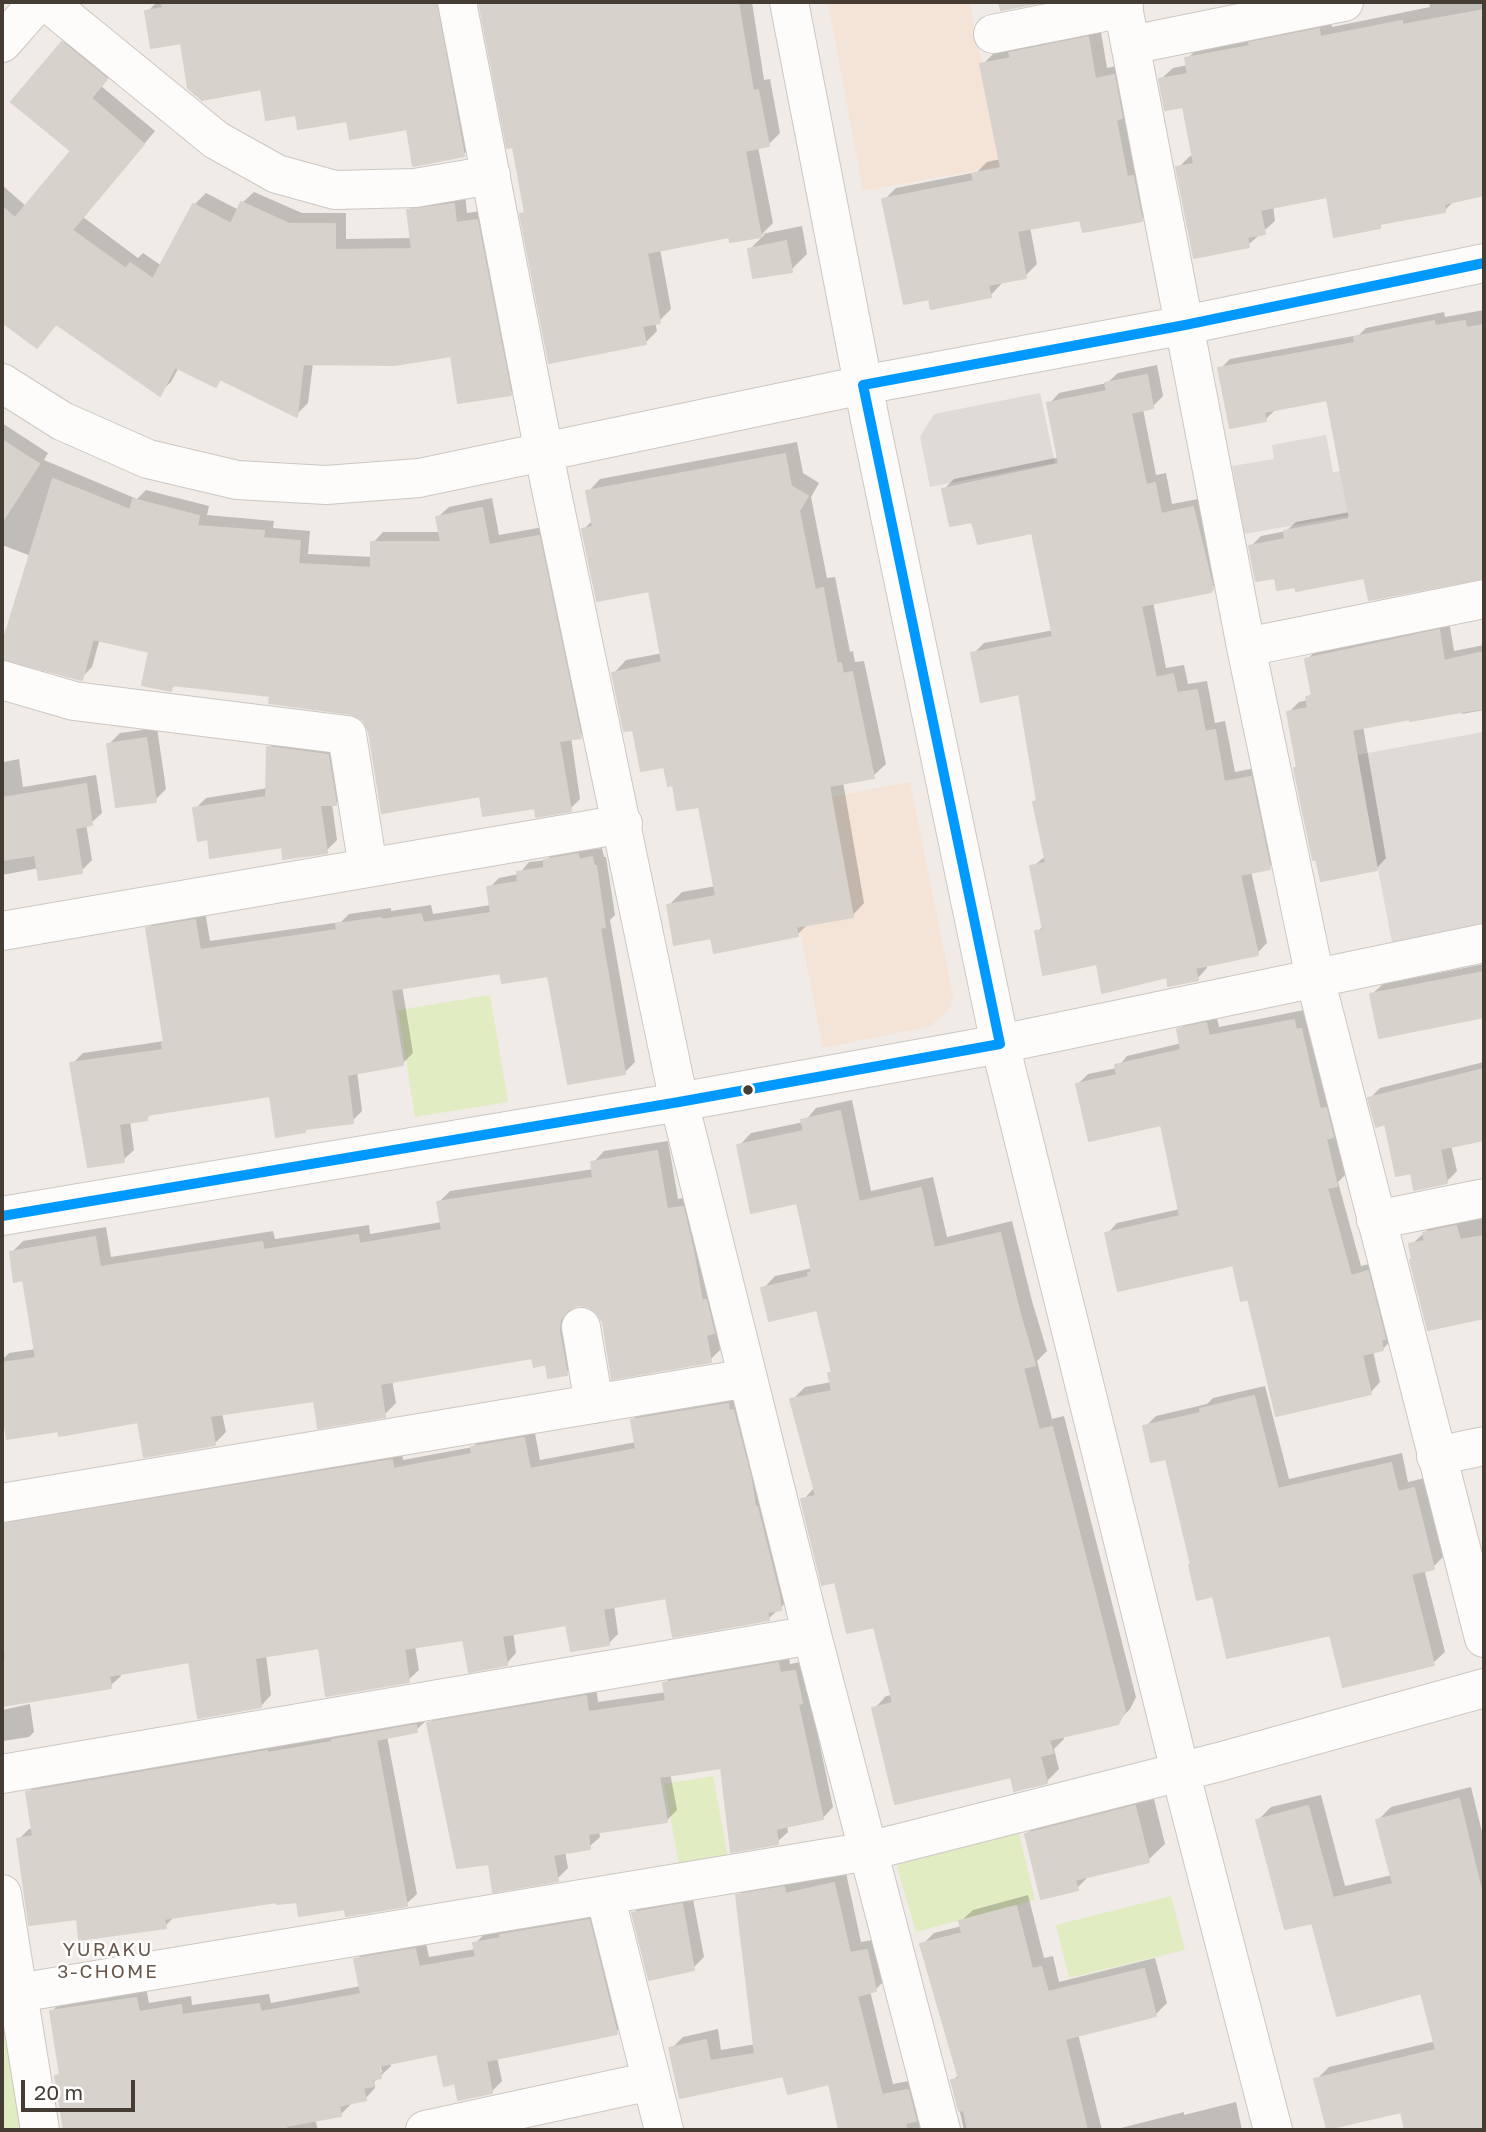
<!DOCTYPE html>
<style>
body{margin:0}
#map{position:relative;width:1486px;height:2132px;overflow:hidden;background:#f0ebe6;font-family:"Golos Text",sans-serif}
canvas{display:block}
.frame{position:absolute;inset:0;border:4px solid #453c33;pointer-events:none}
.scale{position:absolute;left:21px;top:2080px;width:114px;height:32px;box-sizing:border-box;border:4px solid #453c33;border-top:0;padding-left:9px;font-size:21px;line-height:24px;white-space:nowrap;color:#453c33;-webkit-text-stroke:5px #fff;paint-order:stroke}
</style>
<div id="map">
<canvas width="1486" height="2132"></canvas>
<div class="frame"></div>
<div class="scale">20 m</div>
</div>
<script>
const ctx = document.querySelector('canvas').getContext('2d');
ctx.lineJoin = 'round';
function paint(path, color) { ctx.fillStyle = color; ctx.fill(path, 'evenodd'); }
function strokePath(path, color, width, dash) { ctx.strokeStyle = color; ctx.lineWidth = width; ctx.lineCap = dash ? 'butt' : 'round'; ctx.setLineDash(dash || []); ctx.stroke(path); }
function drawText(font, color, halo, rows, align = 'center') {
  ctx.font = font + ' "Golos Text",sans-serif'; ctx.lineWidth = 5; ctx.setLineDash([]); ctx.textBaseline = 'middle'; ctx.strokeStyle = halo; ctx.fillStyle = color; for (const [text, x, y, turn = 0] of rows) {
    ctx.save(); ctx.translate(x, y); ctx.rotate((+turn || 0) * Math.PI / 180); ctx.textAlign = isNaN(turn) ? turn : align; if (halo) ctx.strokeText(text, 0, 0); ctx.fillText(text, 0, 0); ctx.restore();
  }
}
paint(new Path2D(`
 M828 2H970L1001 166 863 191Z
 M910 782 953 995 950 1008 931 1026 823 1048 776 807Z`), '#f4e4d7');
paint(new Path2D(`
 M490 995 508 1102 415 1117 398 1010Z
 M713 1776 728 1857 679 1864 664 1784Z
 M1018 1829 1035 1900 916 1932 897 1867 906 1857Z
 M2 1894 40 2130H2Z
 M1171 1896 1185 1950 1069 1978 1056 1925Z`), '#e2ecc3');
paint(new Path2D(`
 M1040 393 1055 463 930 487 920 437 934 414Z
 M1326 435 1333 472 1363 468 1371 512 1244 534 1232 466 1274 459 1272 445Z
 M1483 732 1484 925 1392 942 1356 755Z`), '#dfdad6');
paint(new Path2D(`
 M157 2H449L476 142 464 154 408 126 297 113 262 87 182 41 147 12Z
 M481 2H752L764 80 770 79 780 133 768 145 758 147 773 223 762 234 802 226 807 254 791 270 750 249 765 234 731 240 730 235 660 249 671 309 659 321 655 322 657 331 645 343 522 214 526 210 515 145 509 146Z
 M1429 2H1484V193L1455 200 1445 210 1385 221 1380 226 1328 195 1273 205 1275 221 1248 245 1178 168 1190 156 1194 155 1184 105 1161 79 1173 68 1188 65 1187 59 1199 47 1330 19 1332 27 1430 7Z
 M1100 26 1107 68 1126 64 1153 207 1141 219 1082 218 1030 227 1037 264 1025 276 1001 281 1002 283 990 296 930 297 884 200 896 188 977 172 987 162 1001 159 982 65 994 53Z
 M74 32 117 67 101 86 155 131 83 217 138 258 143 253 162 266 194 205 206 193 239 210 242 203 254 192 302 213H346V239L412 238 409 211 420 199 465 193 467 213 488 210 521 382 510 394 452 354 313 363 308 403 296 415 223 378 216 385 179 367 171 382 159 393 57 323 37 346 6 323 2 319V185L27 207 73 151 63 43Z
 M1484 310V576H1366L1296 585 1276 576 1251 546 1261 536 1286 531 1296 522 1350 512 1329 398 1276 409 1265 420 1220 369 1230 359 1359 335 1366 328 1444 312 1445 317Z
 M1157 365 1163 396 1152 407 1143 409 1156 475 1166 473 1172 504 1203 498 1222 577 1210 590 1153 602 1166 668 1184 665 1188 684 1207 681 1215 723 1225 721 1235 772 1261 767 1280 857 1269 867 1251 871 1267 943 1257 953 1206 964 1207 968 1197 979 1098 962 1037 932 1044 925 1032 867 1046 856 1035 803 1038 799 1020 691 973 654 984 643 1054 630 1033 531 974 520 944 489 954 479 1060 457 1049 404 1059 393 1107 383 1118 373Z
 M2 423 48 453 44 460 137 499 146 490 209 506 207 515 274 521 273 528 310 531 308 554 373 557V543L383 532H441L438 517 449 507 492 498 499 535 549 526 590 725 580 736 571 737 580 799 570 809 536 806 482 794 370 731 364 719 351 712 272 695 176 684 171 689 151 651 100 638 92 667 81 678 2 654 31 556 2 545Z
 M797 442 803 473 819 483 811 497 827 578 835 577 850 652 853 651 855 662 864 661 886 764 873 776 843 782 864 903 852 916 809 923 797 935 713 936 669 905 682 892 716 886 701 805 674 783 666 764 634 728 614 673 626 660 663 653 650 589 584 529 593 520 588 492 600 479Z
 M1449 621 1454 651 1484 645V710L1462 714 1461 710 1411 716 1363 726 1386 858 1376 869 1298 766 1289 712 1299 702 1308 700V697L1313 692 1307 660 1317 649Z
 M157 728 166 789 155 800 109 744 120 733Z
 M279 737 338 744 346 793 335 804H332L337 840 326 851 209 837 195 809 206 798 268 788 269 748Z
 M2 747 4 762 19 759 23 787 96 775 102 813 91 823 86 824 92 860 81 871 39 868 2 875Z
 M588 845V850L602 848 604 857H606L615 915 610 920 635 1062 625 1072 550 974 502 971 402 986 413 1053 402 1064 357 1071 362 1111 352 1121 308 1127 304 1130 272 1094 152 1113 147 1118 130 1121 134 1150 123 1160 72 1064 83 1053 165 1041 148 929 158 919 205 911 210 941 341 922 349 914 391 908V911L431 905 433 914 491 905 489 888 499 878 519 874 529 862 547 860 556 850Z
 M1484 964V1015L1380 1036 1372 994 1383 984Z
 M1304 1010 1346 1174 1338 1182 1361 1266 1378 1262 1393 1338 1383 1349 1373 1351 1380 1382 1370 1393 1234 1262 1107 1234 1117 1223 1180 1209 1163 1123 1078 1084 1088 1074 1117 1068 1127 1056 1182 1043 1179 1030 1190 1019 1216 1014 1219 1027Z
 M1484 1062V1138L1451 1145 1457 1171 1446 1182 1386 1122 1370 1098 1380 1088Z
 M852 1100 871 1191 933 1177 947 1237 1012 1221 1032 1301 1047 1351 1037 1361 1052 1419 1064 1416 1136 1697 1130 1709 1117 1722 1063 1735 1064 1739 1054 1749 1059 1769 1046 1782 1012 1775 874 1709 886 1696 892 1695 876 1625 836 1579 803 1500 815 1487 792 1400 805 1387 832 1382 830 1374 833 1371 818 1308 763 1289 775 1276 813 1268 799 1201 739 1146 751 1133 804 1122 816 1108Z
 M668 1141 678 1199 694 1196 721 1349 710 1360 604 1323 600 1313 590 1305 578 1304 571 1306 570 1318 578 1362 566 1373 534 1356 392 1380 396 1403 384 1415 315 1399 222 1413 226 1432 214 1444 140 1420 9 1437 2 1393V1360L9 1353 36 1349 25 1278 12 1252 23 1241 106 1227 111 1257 273 1231 275 1239 369 1225 370 1234 442 1222 438 1203 450 1191 594 1169 593 1163 604 1151Z
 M1484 1210V1317L1429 1328 1411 1245 1438 1220Z
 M1265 1386 1289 1479 1402 1453 1408 1482 1425 1478 1444 1556 1433 1567 1424 1569 1445 1652 1433 1663 1331 1633 1215 1594 1193 1564 1167 1457 1145 1427 1156 1416 1207 1404 1213 1398Z
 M737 1394 791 1598 768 1619 668 1596 614 1605 618 1634 608 1644 568 1623 513 1632 516 1653 506 1664 465 1637 415 1646 419 1670 408 1680 321 1646 266 1655 271 1695 261 1706 191 1660 120 1672 121 1676 110 1686 2 1704V1652L7 1651 2 1618V1516L402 1451 403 1460 473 1447 483 1437 534 1428 540 1460 636 1442 632 1420 643 1410Z
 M788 1653 790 1664 806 1661 809 1694 833 1807 823 1818 787 1825 788 1832 777 1842 722 1766 670 1773 677 1810 666 1821 599 1831 600 1837 589 1847 565 1851 568 1868 557 1879 490 1862 429 1724 440 1713 596 1686 598 1702 667 1692 665 1683 676 1673Z
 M30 1704 34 1732 29 1737 3 1741 2 1710Z
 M427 1720 416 1730 387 1736 417 1894 406 1904 346 1907 299 1900H278L176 1915 165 1926 78 1917 19 1839 29 1829 33 1828 28 1793 39 1782Z
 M1471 1787 1484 1840V2130H1407L1402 2110 1316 2080 1329 2067 1436 2041 1423 1991 1313 1921 1258 1820 1271 1807 1321 1795 1345 1886 1392 1875 1378 1820 1391 1807Z
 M1152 1791 1165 1844 1148 1860 1091 1874 1077 1888 1027 1834 1043 1818Z
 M846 1873 861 1942 878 1939 887 1978 875 1990 870 1991 893 2084 919 2079 935 2130H840L830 2082 785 2074 682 2096 671 2049 683 2037 718 2029 721 2050 756 2044 738 1896 750 1884 795 1877 796 1883Z
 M692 1894 704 1957 693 1968 634 1913 645 1902Z
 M1028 1895 1044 1958 1053 1956 1059 1982 1155 1958 1167 2003 1155 2015 1078 2034 1102 2130H964L953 2081 959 2074 922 1945 934 1933 962 1926 961 1921 973 1910Z
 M599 1910 627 2021 616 2032 497 2057 502 2081 491 2092 457 2081 438 2052 390 2062 391 2066 374 2082 375 2088 365 2099 350 2102 351 2104 340 2115 315 2119 318 2130H67L57 2077 61 2073 52 2011 62 2001 146 1988 149 2003 191 1996 192 2005 269 1994 271 2003 361 1986 356 1960 367 1949 425 1939 429 1957 476 1949 475 1944 485 1933ZM379 2057 382 2072 379 2075Z
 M1236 2102 1242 2130H1113L1184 2112V2115Z`), '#0003');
const building = new Path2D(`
 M162 2H436L464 156 413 166 407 129 350 139 347 121 298 129 296 115 266 120 261 89 202 100 188 88 181 43 151 48 145 11 163 8Z
 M479 2H738L753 91 758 90 769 146 745 151 761 237 730 242 729 237 647 253 660 323 642 326 646 344 549 363 520 214 525 213 513 147 507 148Z
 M999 2H1043L1001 10Z
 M1484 10V195L1444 204 1445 212 1380 224V228L1334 237 1327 197 1260 210 1265 234 1247 237 1249 247 1194 258 1176 167 1194 164 1183 107 1165 110 1159 79 1188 74 1185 58 1250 46 1249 43 1319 29 1320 37 1402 21V25Z
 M1088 37 1095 79 1114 75 1122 118 1116 120 1127 177 1133 176 1142 221 1083 232 1080 220 1017 231 1026 278 988 285 991 297 931 309 929 299 904 304 882 199 974 181 972 174 1001 168 980 64 1011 58 1009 53Z
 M62 42 107 79 91 98 144 144 72 230 126 269 130 263 153 279 193 204 231 224 241 202 289 224H335V250L412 249 407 210 454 204 456 223 477 220 511 395 458 403 451 356 395 365 303 364 297 417 220 379 216 387 175 367 160 396 56 324 37 348 2 322V207L15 218 71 151 11 102Z
 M786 241 792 272 753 278 748 249Z
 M1434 321 1435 326 1465 321 1466 328 1484 325V578L1369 600 1364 578 1296 591 1295 587 1277 590 1275 578 1256 581 1249 546 1285 539 1284 531 1350 519 1327 400 1264 412 1266 421 1230 428 1218 368 1355 343 1354 337Z
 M1147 375 1153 408 1131 413 1146 485 1155 483 1161 514 1193 507 1213 589 1211 592 1141 606 1156 678 1173 674 1177 693 1197 690 1205 732 1215 730 1224 782 1251 777 1270 869 1240 875 1258 955 1195 968 1198 980 1168 986 1167 977 1102 993 1097 964 1043 975 1035 931 1043 930 1030 866 1046 863 1033 802 1037 801 1019 694 981 702 971 653 1053 637 1032 533 978 544 972 522 950 526 942 489 1059 464 1047 403 1107 391 1105 383Z
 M2 440 39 464 2 522Z
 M785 454 791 486 808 496 799 511 815 590 823 588 837 664 841 663 843 674 852 672 874 778 829 786 853 917 796 927 798 936 714 953 711 938 674 945 667 905 716 896 699 807 677 810 673 785 668 786 664 767 641 771 633 730 624 731 612 673 662 662 649 591 597 601 582 529 593 527 586 491Z
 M53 479 130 510 133 499 199 516 197 526 264 531 263 538 300 541 298 564 371 568V542H441L436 517 482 508 489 545 539 536 581 738 559 741 571 811 536 817 535 808 483 816 480 796 382 813 369 732 363 720 351 714 269 703 270 696 172 685 171 691 142 685 149 652 93 639 82 680 2 659V645Z
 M1439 630 1444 661 1484 652V708L1410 721V719L1352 730 1377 870 1321 881 1316 859 1313 860 1294 768 1297 767 1287 712 1308 708 1306 697 1312 696 1305 659Z
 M146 738 156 802 116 807 107 744Z
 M267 747 328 755 336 805H320L327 853 283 859 282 847 210 858 208 839 198 841 193 808 266 797Z
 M86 784 92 825 75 828 82 873 39 880 35 855 2 860V798Z
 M578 854 579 860 592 857 594 866H596L605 927 600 928 625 1074 568 1084 548 976 502 983 500 973 391 990 403 1065 347 1075 353 1123 305 1129V1132L276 1137 270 1096 147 1115V1120L119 1124 124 1162 88 1167 70 1063 163 1050 162 1043 164 1042 146 928 195 920 200 950 337 930 336 924 381 918V920L421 914 423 923 491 913 487 887 518 882 517 872 544 868V860Z
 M1484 972V1017L1379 1038 1370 994Z
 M1294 1020 1296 1030 1301 1029 1320 1109 1326 1108 1333 1137 1326 1139 1337 1186 1327 1188 1351 1276 1368 1271 1385 1339H1381L1383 1350 1362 1355 1371 1394 1276 1416 1248 1299 1241 1301 1233 1265 1118 1291 1105 1233 1180 1216 1161 1125 1089 1141 1076 1084 1117 1075 1115 1065 1181 1050 1177 1029 1206 1023 1209 1036Z
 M1484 1069V1140L1440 1149 1447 1183 1414 1190 1411 1173 1396 1176 1385 1124 1376 1127 1368 1098Z
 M840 1111 859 1202 921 1188 934 1248 1000 1233 1020 1314 1035 1365 1023 1368 1039 1430 1052 1427 1125 1711 1118 1724 1049 1740 1053 1753 1040 1756 1047 1783 1014 1791 1011 1777 895 1804 872 1708 893 1703 874 1627 847 1633 835 1582 822 1585 801 1499 816 1496 790 1399 832 1391 828 1373H832L817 1310 769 1321 761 1288 809 1277 808 1273 812 1272 797 1203 751 1213 737 1145 804 1131 801 1120Z
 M657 1151 667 1209 683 1207 693 1250 702 1301 706 1300 714 1333 706 1335 711 1362 612 1379 603 1323 598 1314 589 1307 578 1305 568 1310 560 1320 559 1331 567 1375 548 1378 546 1364 534 1367 532 1358 380 1384 385 1417 318 1428 314 1401 210 1416 215 1445 144 1457 138 1422 59 1436 58 1431 7 1439 2 1404V1363L36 1358 23 1280 14 1282 10 1252 95 1237 100 1267 262 1242 264 1250 358 1235 359 1244 442 1230 437 1202 593 1178 591 1162Z
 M1456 1226 1460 1240 1484 1236V1318L1428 1330 1410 1260H1412L1409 1244 1425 1241 1423 1233Z
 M1254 1396 1278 1489 1391 1463 1398 1492 1414 1488 1434 1569 1411 1574 1434 1665 1343 1687 1330 1635 1227 1658 1213 1596 1197 1600 1189 1565H1191L1166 1459 1151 1462 1143 1426 1201 1413 1200 1409Z
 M728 1404 729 1411 733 1410 751 1479 755 1507H757L779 1595 781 1610 767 1612 769 1620 673 1637 666 1598 603 1609 609 1645 571 1651 566 1625 502 1636 507 1665 469 1672 463 1640 404 1649 409 1682 326 1696 319 1648 255 1658 261 1707 198 1718 189 1662 109 1676 111 1688 2 1706V1659H6L2 1629V1524L392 1460 393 1469 472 1454 471 1447 524 1438 530 1469 636 1449 631 1420Z
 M778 1663 780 1673 795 1671 802 1703 798 1704 823 1819 776 1829 778 1844 731 1852 721 1768 659 1777 667 1822 588 1834 590 1849 553 1855 558 1881 493 1892 489 1864 457 1868 427 1723 586 1696 588 1712 666 1701 663 1683Z
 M416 1725 417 1732 376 1740 407 1906 346 1916 345 1909 299 1916 297 1902 277 1904V1902L164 1919 166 1928 79 1940 77 1919 29 1925 17 1839 33 1836 26 1792 267 1751V1753L332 1742V1740Z
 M1459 1799 1484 1902V2130H1405L1401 2112 1327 2129 1314 2079 1436 2050 1421 1993 1337 2016 1312 1923 1285 1929 1256 1820 1308 1806 1333 1898 1393 1884 1376 1820Z
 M1135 1806 1149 1862 1075 1880 1078 1890 1041 1899 1025 1834Z
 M834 1883 850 1953 867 1950 876 1991 857 1996 882 2095 908 2090 916 2121 905 2123 907 2130H839L829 2084 788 2094 783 2076 680 2098 669 2048 706 2040 710 2061 755 2054 736 1895 784 1887 785 1894Z
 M682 1904 694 1970 649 1980 632 1913Z
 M1016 1906 1032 1969 1041 1967 1048 1992 1144 1969 1156 2016 1065 2039 1087 2130H968L964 2110 959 2111 951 2080 959 2079 920 1944 962 1933 959 1921Z
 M589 1920 617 2034 486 2061 492 2093 458 2100 455 2083 444 2086 437 2054 379 2066 381 2078 372 2080 373 2086 363 2088 366 2100 339 2106 341 2116 286 2126 287 2130H64L55 2076 60 2075 50 2011 136 1998 139 2012 181 2005 182 2015 259 2004 261 2012 361 1994 354 1959 415 1949 419 1967 476 1957 473 1943 501 1938 500 1935Z`);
paint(building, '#d8d2cd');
strokePath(building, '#d8d2cc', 2);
const minor = new Path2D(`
 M47 2 216 140 277 174 335 190 415 188 491 175
 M457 2 550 484 679 1102 812 1635 941 2130
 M1122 2 1246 647 1315 978 1484 1638
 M993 34 1124 8
 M2 43 38 2
 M1131 45 1344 2
 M1246 647 1484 599
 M2 680 74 701 347 735 368 868
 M2 931 623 824
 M1000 1044 1484 943
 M1376 1220 1484 1198
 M581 1327 594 1404
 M1436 1456 1484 1446
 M2 1503 748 1378
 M2 1774 812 1635
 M2 1894 40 2130
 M605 1895 664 2130
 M18 1993 869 1851 1219 1762 1484 1688
 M425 2130 651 2081`);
const tertiary = new Path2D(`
 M789 2 870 420 1000 1044 1180 1771 1273 2130
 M2 383 62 421 148 459 237 480 326 485 419 478 863 385 1185 325 1484 263
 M2 1216 679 1102 1000 1044`);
strokePath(minor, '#ccc7c2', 40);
strokePath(tertiary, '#ccc7c2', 40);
strokePath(minor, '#fdfcfb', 38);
strokePath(tertiary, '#fdfcfb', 38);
strokePath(new Path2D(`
 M2 1216 679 1102 1000 1044 863 385 1185 325 1484 263`), '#09f', 10);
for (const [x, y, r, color] of [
 [748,1090,6,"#453c33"]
]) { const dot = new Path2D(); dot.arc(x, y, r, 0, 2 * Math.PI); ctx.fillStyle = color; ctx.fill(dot); strokePath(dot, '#fff', 2.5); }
ctx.letterSpacing = '2px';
drawText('19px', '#695849', '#fff', [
 ["YURAKU",108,1950],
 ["3-CHOME",108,1972]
]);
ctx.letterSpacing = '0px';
</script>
